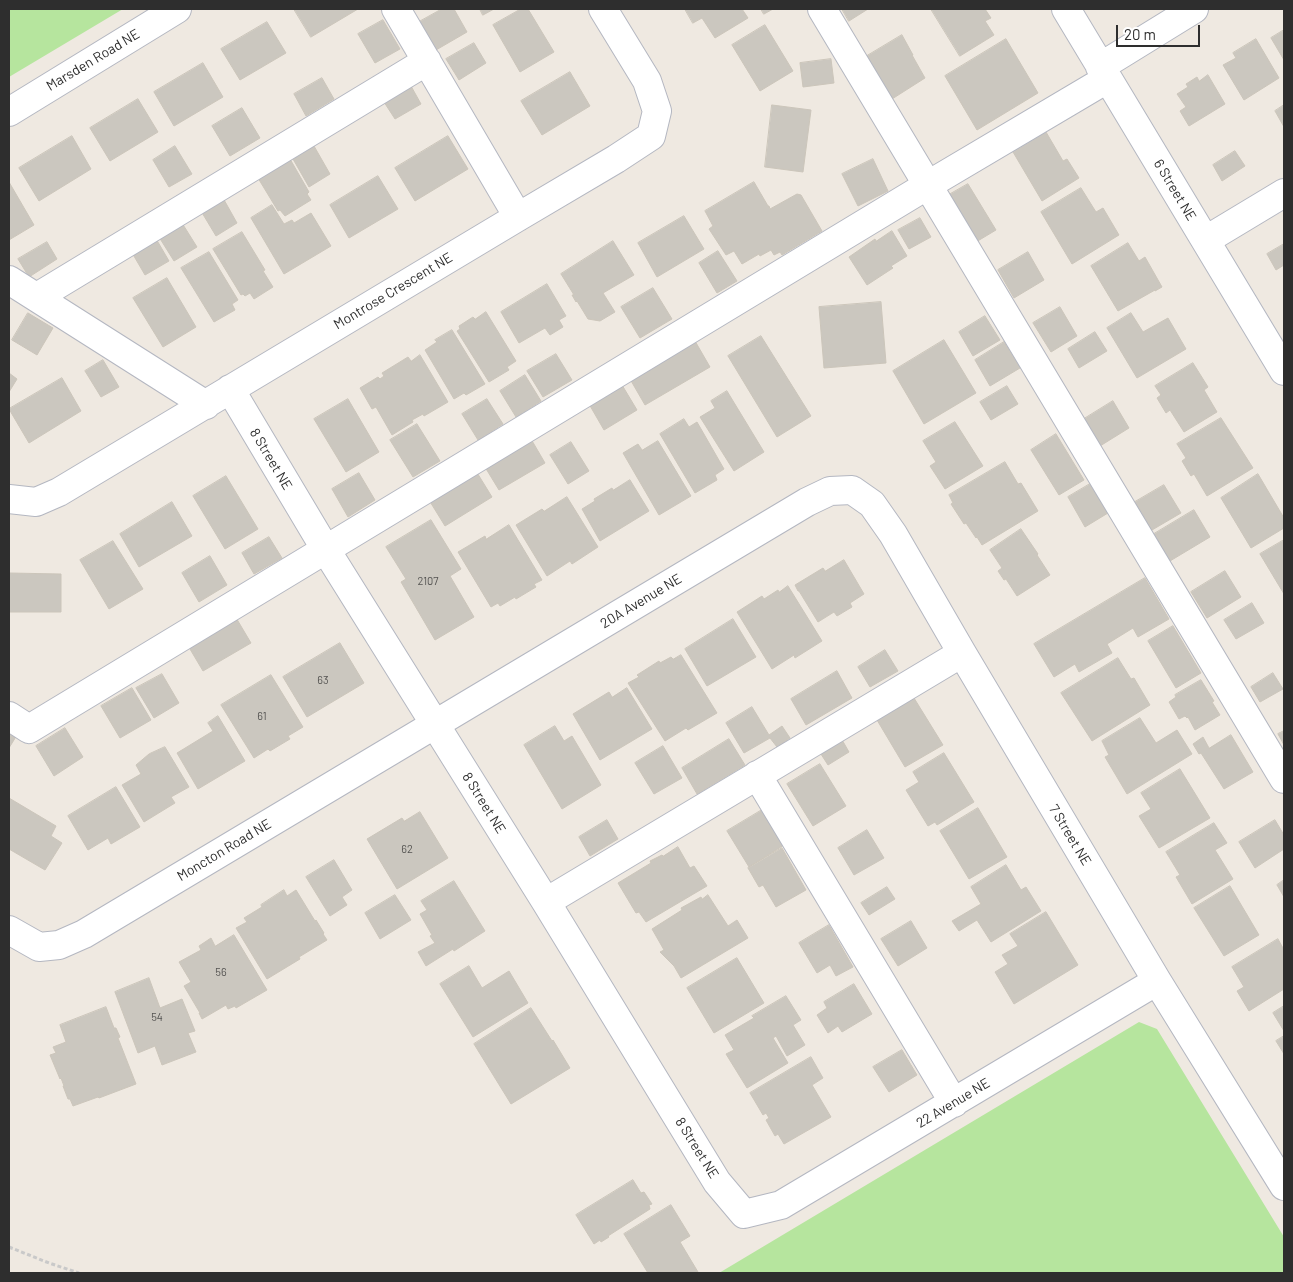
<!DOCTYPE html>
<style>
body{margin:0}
#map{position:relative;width:1293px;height:1282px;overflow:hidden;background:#efe9e1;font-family:Barlow,sans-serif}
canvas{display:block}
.frame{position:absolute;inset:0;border:10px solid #2e2e2e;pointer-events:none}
.scale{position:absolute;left:1116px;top:25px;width:84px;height:22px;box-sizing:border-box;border:2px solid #2e2e2e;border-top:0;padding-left:6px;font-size:15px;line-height:18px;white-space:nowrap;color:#2e2e2e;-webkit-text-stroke:4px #fff;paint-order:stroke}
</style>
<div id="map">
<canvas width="1293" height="1282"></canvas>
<div class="frame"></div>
<div class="scale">20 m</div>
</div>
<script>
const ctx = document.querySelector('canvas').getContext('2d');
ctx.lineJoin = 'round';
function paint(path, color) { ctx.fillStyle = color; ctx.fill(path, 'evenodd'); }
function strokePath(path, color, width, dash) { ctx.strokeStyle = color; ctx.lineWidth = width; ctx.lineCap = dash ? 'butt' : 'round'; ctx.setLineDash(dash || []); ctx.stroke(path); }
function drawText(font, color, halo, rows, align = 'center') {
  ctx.font = font + ' Barlow,sans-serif'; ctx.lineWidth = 5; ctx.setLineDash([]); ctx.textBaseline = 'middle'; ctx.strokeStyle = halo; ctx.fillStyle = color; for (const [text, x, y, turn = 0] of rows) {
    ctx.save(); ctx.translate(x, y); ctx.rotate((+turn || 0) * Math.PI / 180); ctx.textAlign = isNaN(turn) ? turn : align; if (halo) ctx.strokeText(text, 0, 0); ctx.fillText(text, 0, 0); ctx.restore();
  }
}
paint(new Path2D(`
 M9 9H123L9 77Z
 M1139 1022 1157 1029 1284 1237V1273H719Z`), '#b6e59e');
const building = new Path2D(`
 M294 9H358L311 37Z
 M442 9H454L467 32 436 50 419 22Z
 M480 9H494L483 15Z
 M521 9H528L554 52 520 72 493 25Z
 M685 9H742L748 18 715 38 702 18 693 23Z
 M761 9H773L764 14Z
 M842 9H868L849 21Z
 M931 9H985L991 18 985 21 994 35 960 56Z
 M383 20 400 49 375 63 358 34Z
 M267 22 286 53 240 80 221 49Z
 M765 25 793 71 760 91 732 45Z
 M1284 30V60L1271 38Z
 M902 35 913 55H912L925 78 892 99 867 56Z
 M1006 39 1038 93 977 130 945 76Z
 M1256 39 1279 78 1244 100 1223 65 1236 58 1233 53Z
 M474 43 486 63 459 80 446 59Z
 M831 59 834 83 803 87 800 63Z
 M203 63 223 97 174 126 154 92Z
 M570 72 590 106 542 135 521 101Z
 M1208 75 1225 104 1189 126 1180 111 1186 107 1177 94 1188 87 1186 84 1197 77 1199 81Z
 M322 78 334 99 306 116 294 94Z
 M411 86 421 104 395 119 384 102Z
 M138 99 158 132 110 161 90 128Z
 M772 105 811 110 803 172 765 167Z
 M1284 105V127L1275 111Z
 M242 108 260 138 230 156 212 126Z
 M1046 132 1063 161 1067 159 1079 178 1042 201 1013 152Z
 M72 136 91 169 39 201 19 168Z
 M448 136 468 169 415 201 395 168Z
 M175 146 192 174 169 187 153 160Z
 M314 146 330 174 309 187 293 159Z
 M1235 151 1245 166 1222 181 1213 165Z
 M290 159 309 192 307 194 311 200 285 216 280 210 278 211 258 178Z
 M873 159 888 191 858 206 842 174Z
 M378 176 398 209 349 238 330 205Z
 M9 182 34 225 9 240Z
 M754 182 768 206H769L770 209 797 194 801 195 822 231 782 255 780 252 774 255 771 250 760 256 759 254 742 264 734 251 726 255 709 229 713 226 705 211Z
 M968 184 996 230 976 242 947 196Z
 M1081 188 1096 212 1103 208 1119 235 1072 264 1041 212Z
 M223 198 237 223 216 236 201 211Z
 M272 205 284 224 292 220 294 223 311 213 331 246 284 274 251 218Z
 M684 216 704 249 657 277 638 243Z
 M920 218 931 237 909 249 898 230Z
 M182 223 197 247 174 261 159 237Z
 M892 231 907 256 891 266 893 268 867 285 849 257 875 239 876 241Z
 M242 232 265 270 263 271 273 287 254 299 250 293 245 296 243 294 241 295 213 249Z
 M155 237 169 261 145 275 131 251Z
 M613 241 634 275 603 293 615 312 600 321 588 319 577 301 576 302 572 295H574L561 274Z
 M47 242 57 259 29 277 18 259Z
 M1128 243 1139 261 1145 257 1162 287 1155 291V290L1118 311 1091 266Z
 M1284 244V265L1276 270 1267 254Z
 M718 251 737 281 717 293 699 263Z
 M209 252 238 300 232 304 235 310 214 322 181 268Z
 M1028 252 1044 280 1014 298 998 270Z
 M167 278 196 327 163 347 133 298Z
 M547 284 566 316 559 320 563 327 550 335 545 328 519 343 501 312Z
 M653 288 672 319 640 338 621 307Z
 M881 302 886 363 824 368 819 307Z
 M1060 307 1077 336 1051 352 1033 323Z
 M486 312 516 361 507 367 509 370 489 382 457 331 460 329 459 326 473 317 475 319Z
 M28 313 53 328 37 355 12 340Z
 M1131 313 1143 332 1168 318 1186 349 1137 378 1107 328Z
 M985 316 1000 340 973 356 959 332Z
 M452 330 485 384 466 395 464 393 454 399 425 350 437 342 435 340Z
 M1095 332 1107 351 1079 368 1068 349Z
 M761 336 811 416 777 437 728 356Z
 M944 340 976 393 924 424 893 371Z
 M695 341 710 367 645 405 630 379Z
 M1004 342 1020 368 990 386 975 360Z
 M556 354 572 380 543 397 527 371Z
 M420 355 448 402 424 416 423 414 412 420 413 422 392 435 376 407 372 409 360 388 378 377 380 379 384 376 382 373 408 357 411 361Z
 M103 360 119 387 101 397 85 371Z
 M1193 363 1208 387 1204 390 1217 412 1184 432 1170 410 1166 413 1157 398 1161 395 1155 386Z
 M9 373 17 379 9 392Z
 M525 375 541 401 516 417 500 391Z
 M62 378 81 411 29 443 9 409Z
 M622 385 637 410 604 430 589 404Z
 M1007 386 1018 404 991 420 980 402Z
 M727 391 764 452 734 471 700 417 715 408 711 401Z
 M348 399 379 452 346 472 314 419Z
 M487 399 503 424 478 440 462 414Z
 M1113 401 1129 428 1100 446 1084 419Z
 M1221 418 1253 468 1207 496 1194 474 1191 476 1182 461 1186 458 1177 444Z
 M684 419 689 427 697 422 724 469 715 475 717 480 695 493 660 434Z
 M955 422 983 466 945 489 930 466 936 462 923 441Z
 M417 424 440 461 413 477 390 440Z
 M1056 434 1084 480 1059 495 1031 450Z
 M531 439 545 463 499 490 485 467Z
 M658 441 691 496 659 515 623 453 638 444 642 450Z
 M571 442 589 471 568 484 550 455Z
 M1005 462 1018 484 1021 483 1038 511 982 545 977 537 976 538 966 523 964 524 951 504 953 503 949 495Z
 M476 471 492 497 445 526 429 500Z
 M359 473 375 500 348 517 332 489Z
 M1258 474 1284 518V528L1251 548 1221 498Z
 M226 476 258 529 225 549 193 496Z
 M630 480 649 511 600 541 582 509 595 501 594 499 612 488 613 490Z
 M1090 484 1108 513 1085 527 1068 497Z
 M1164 485 1181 513 1152 530 1135 502Z
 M567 497 598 547 572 564 570 561 547 576 516 525 542 509 544 511Z
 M172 502 192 536 139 567 120 534Z
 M1194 510 1210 537 1170 561 1154 534Z
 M431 520 461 569 450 576 474 617 435 640 401 582 406 579 386 547Z
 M509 525 542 580 534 584 536 587 516 599 515 597 500 606 498 603 491 607 458 552 485 536 486 539Z
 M1021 529 1038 554 1037 555 1050 575 1017 596 1006 579 1004 580 998 571 1002 568 990 550Z
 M269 537 282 558 254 574 242 553Z
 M1284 540V594L1260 554Z
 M113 541 143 589 109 609 80 560Z
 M210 556 227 585 199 602 182 573Z
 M844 560 864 594 850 603 852 607 837 616 834 612 818 622 799 591H798L795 585 823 568 825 571Z
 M1225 571 1241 597 1207 618 1191 592Z
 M9 573 61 574V612H9Z
 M1145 578 1169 619 1138 637 1133 628 1107 644 1112 653 1079 672 1075 664 1054 677 1034 644Z
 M788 586 822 641 795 658 794 655 772 669 737 612 762 596 764 599 778 590 779 592Z
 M1252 603 1264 623 1236 639 1224 620Z
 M235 616 251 643 203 671 187 644Z
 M733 619 756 657 707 686 685 649Z
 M1173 626 1201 673 1176 688 1148 641Z
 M340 643 364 683 307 717 283 677Z
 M885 650 898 671 870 687 858 667Z
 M681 655 717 713 688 730 686 728 665 741 628 683 639 677 637 675 659 661 660 663 671 657 673 659Z
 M1118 658 1131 679 1134 678 1150 705 1092 741 1061 693Z
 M837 671 852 698 806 725 791 699Z
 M1273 673 1283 689 1260 702 1251 687Z
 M162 674 179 703 154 718 136 688Z
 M271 675 303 727 288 736 290 739 270 751 268 749 254 758 221 705Z
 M1201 680 1214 701 1212 702 1220 715 1195 730 1188 717 1187 718 1185 716 1179 719 1169 702 1176 697 1175 695Z
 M132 688 151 720 120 738 101 706Z
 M627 688 652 729 600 760 573 714 609 692 612 697Z
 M914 698 943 745 905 767 877 720Z
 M752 707 769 735 782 726 790 738 777 747 770 738 744 753 726 723Z
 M218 716 245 761 198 789 177 753 213 731 208 723Z
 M1140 718 1156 743 1177 730 1192 754 1127 794 1105 757 1109 755 1102 741Z
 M555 726 564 741 572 736 601 785 562 809 524 745Z
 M65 728 83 757 54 776 36 746Z
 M9 730 17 735 9 748Z
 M1284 731V745L1278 734Z
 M1231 735 1253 772 1224 789 1201 753 1199 754 1193 744 1203 737 1209 748Z
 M841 738 849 752 828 765 819 751Z
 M729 739 745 765 697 794 682 768Z
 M663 746 682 778 654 794 635 763Z
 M165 747 189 787 171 797 175 803 144 822 122 785 141 774 136 765 149 754Z
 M944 753 974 802 937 825 935 822 928 826 906 790 919 782 913 772Z
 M820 764 846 806 813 826 787 784Z
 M1180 769 1210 818 1159 848 1139 816 1151 809 1141 793Z
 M116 787 140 827 111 844 108 838 88 850 68 816Z
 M9 798 56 826 51 836 62 843 45 870 9 849Z
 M978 808 1007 857 969 879 940 831Z
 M762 810 784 845 749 867 727 831Z
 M420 812 448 858 397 889 367 839 402 818 404 821Z
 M607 820 618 839 590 856 579 837Z
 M1275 820 1284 835V849L1255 868 1239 842Z
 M1214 823 1227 843 1215 850 1233 879 1192 904 1176 877 1180 875 1166 852Z
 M867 830 884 858 854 875 838 848Z
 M678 847 690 868 694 866 707 886 646 922 639 912 636 913 618 883 651 863 650 861 662 855 663 856Z
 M782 848 806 890 776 907 763 885 759 887 748 868Z
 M334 860 352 890 342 897 347 905 330 916 306 877Z
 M1006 865 1021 890 1026 887 1041 911 991 942 977 920 959 931 952 921 981 904 971 887Z
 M1284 880V897L1277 885Z
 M454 881 485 931 454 951 453 949 426 966 418 952 435 943 430 936 432 935 420 914 427 910 421 901Z
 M1230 886 1259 935 1224 956 1194 908Z
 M887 887 895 899 869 915 861 903Z
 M284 890 287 896 296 890 315 921 316 920 324 933 323 934 327 940 299 957 300 959 267 979 236 928 247 922 244 918 262 907 261 905Z
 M395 895 411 920 380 939 365 913Z
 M708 895 728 926 737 920 748 938 681 978 674 966 660 952 664 950 652 929 682 910 681 908 701 897 702 899Z
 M1046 912 1078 965 1014 1004 995 972 1008 964 1002 955 1018 946 1010 934Z
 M911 921 927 948 898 966 881 939Z
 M829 925 853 967 836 976 830 965 817 973 799 943Z
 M234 935 267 990 236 1008 235 1006 228 1009 226 1005 202 1019 199 1013H200L184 986 191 982 179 962 201 950 199 946 211 938 215 946Z
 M1278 939 1284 950V989L1249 1011 1237 991 1244 987 1232 967Z
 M737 958 764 1003 714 1033 687 988Z
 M469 966 482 988 509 971 528 1003 473 1037 440 984Z
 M149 978 160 1008 182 999 195 1031 188 1033 196 1052 162 1065 155 1046 138 1053 115 992Z
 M854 984 872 1014 842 1032 838 1026 828 1033 817 1015 827 1008 824 1002Z
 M786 996 801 1020 793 1025 805 1045 787 1056 776 1036 773 1038 788 1063 747 1088 726 1054 734 1050 725 1035 754 1018 752 1016Z
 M1284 1006V1031L1273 1013Z
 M106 1007 114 1028H116L120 1037 118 1038 136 1084 99 1098 98 1097 73 1106 70 1099H68L63 1086H64L61 1078 60 1079 50 1055 56 1053 53 1047 66 1042 60 1025Z
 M531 1008 552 1041 553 1040 570 1068 511 1104 474 1044Z
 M1284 1036V1054L1276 1041Z
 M902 1050 917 1075 889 1092 873 1067Z
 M811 1057 823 1078 812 1085 831 1117 784 1144 778 1134 775 1136 766 1120 769 1118 766 1113 763 1115 750 1093Z
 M633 1180 641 1193 644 1192 652 1204 649 1205 650 1209 608 1236 609 1237 601 1242 600 1240 594 1244 576 1215Z
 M671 1205 690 1236 680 1242 698 1272 695 1273H648L624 1234Z`);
paint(building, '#cbc7bf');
strokePath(building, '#cbc5ba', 1);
const minor = new Path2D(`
 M396 9 518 217
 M822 9 1284 779
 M1066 9 1284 371
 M1100 67 1194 9
 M9 112 177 9
 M1206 240 1284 193
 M9 280 206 405
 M37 297 427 61
 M230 389 326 550 546 902 717 1182 744 1214 781 1205 1157 981
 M9 499 36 502 59 492 518 217 616 159 651 136 657 111 647 81 603 9
 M9 716 29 729 928 185 1107 79
 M757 775 954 1103
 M546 902 962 653
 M9 930 39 947 59 945 84 934 807 502 830 491 852 490 872 504 893 534 962 653 1157 981 1284 1186`);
strokePath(minor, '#b4b7c1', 30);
strokePath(new Path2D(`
 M9 1247 49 1263 79 1273`), '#c9c9c9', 3, [4, 2.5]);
strokePath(minor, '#fff', 28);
drawText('11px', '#555452', null, [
 ["2107",428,581],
 ["63",323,680],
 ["61",262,716],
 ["62",407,849],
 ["56",221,972],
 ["54",157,1017]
]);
drawText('14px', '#2e2e2e', '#fff', [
 ["Marsden Road NE",93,60,-31],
 ["6 Street NE",1175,190,59],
 ["Montrose Crescent NE",393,291,-31],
 ["8 Street NE",271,459,59],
 ["20A Avenue NE",641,601,-31],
 ["8 Street NE",484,803,58],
 ["7 Street NE",1070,835,59],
 ["Moncton Road NE",224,850,-31],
 ["22 Avenue NE",953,1103,-31],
 ["8 Street NE",697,1148,58]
]);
</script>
